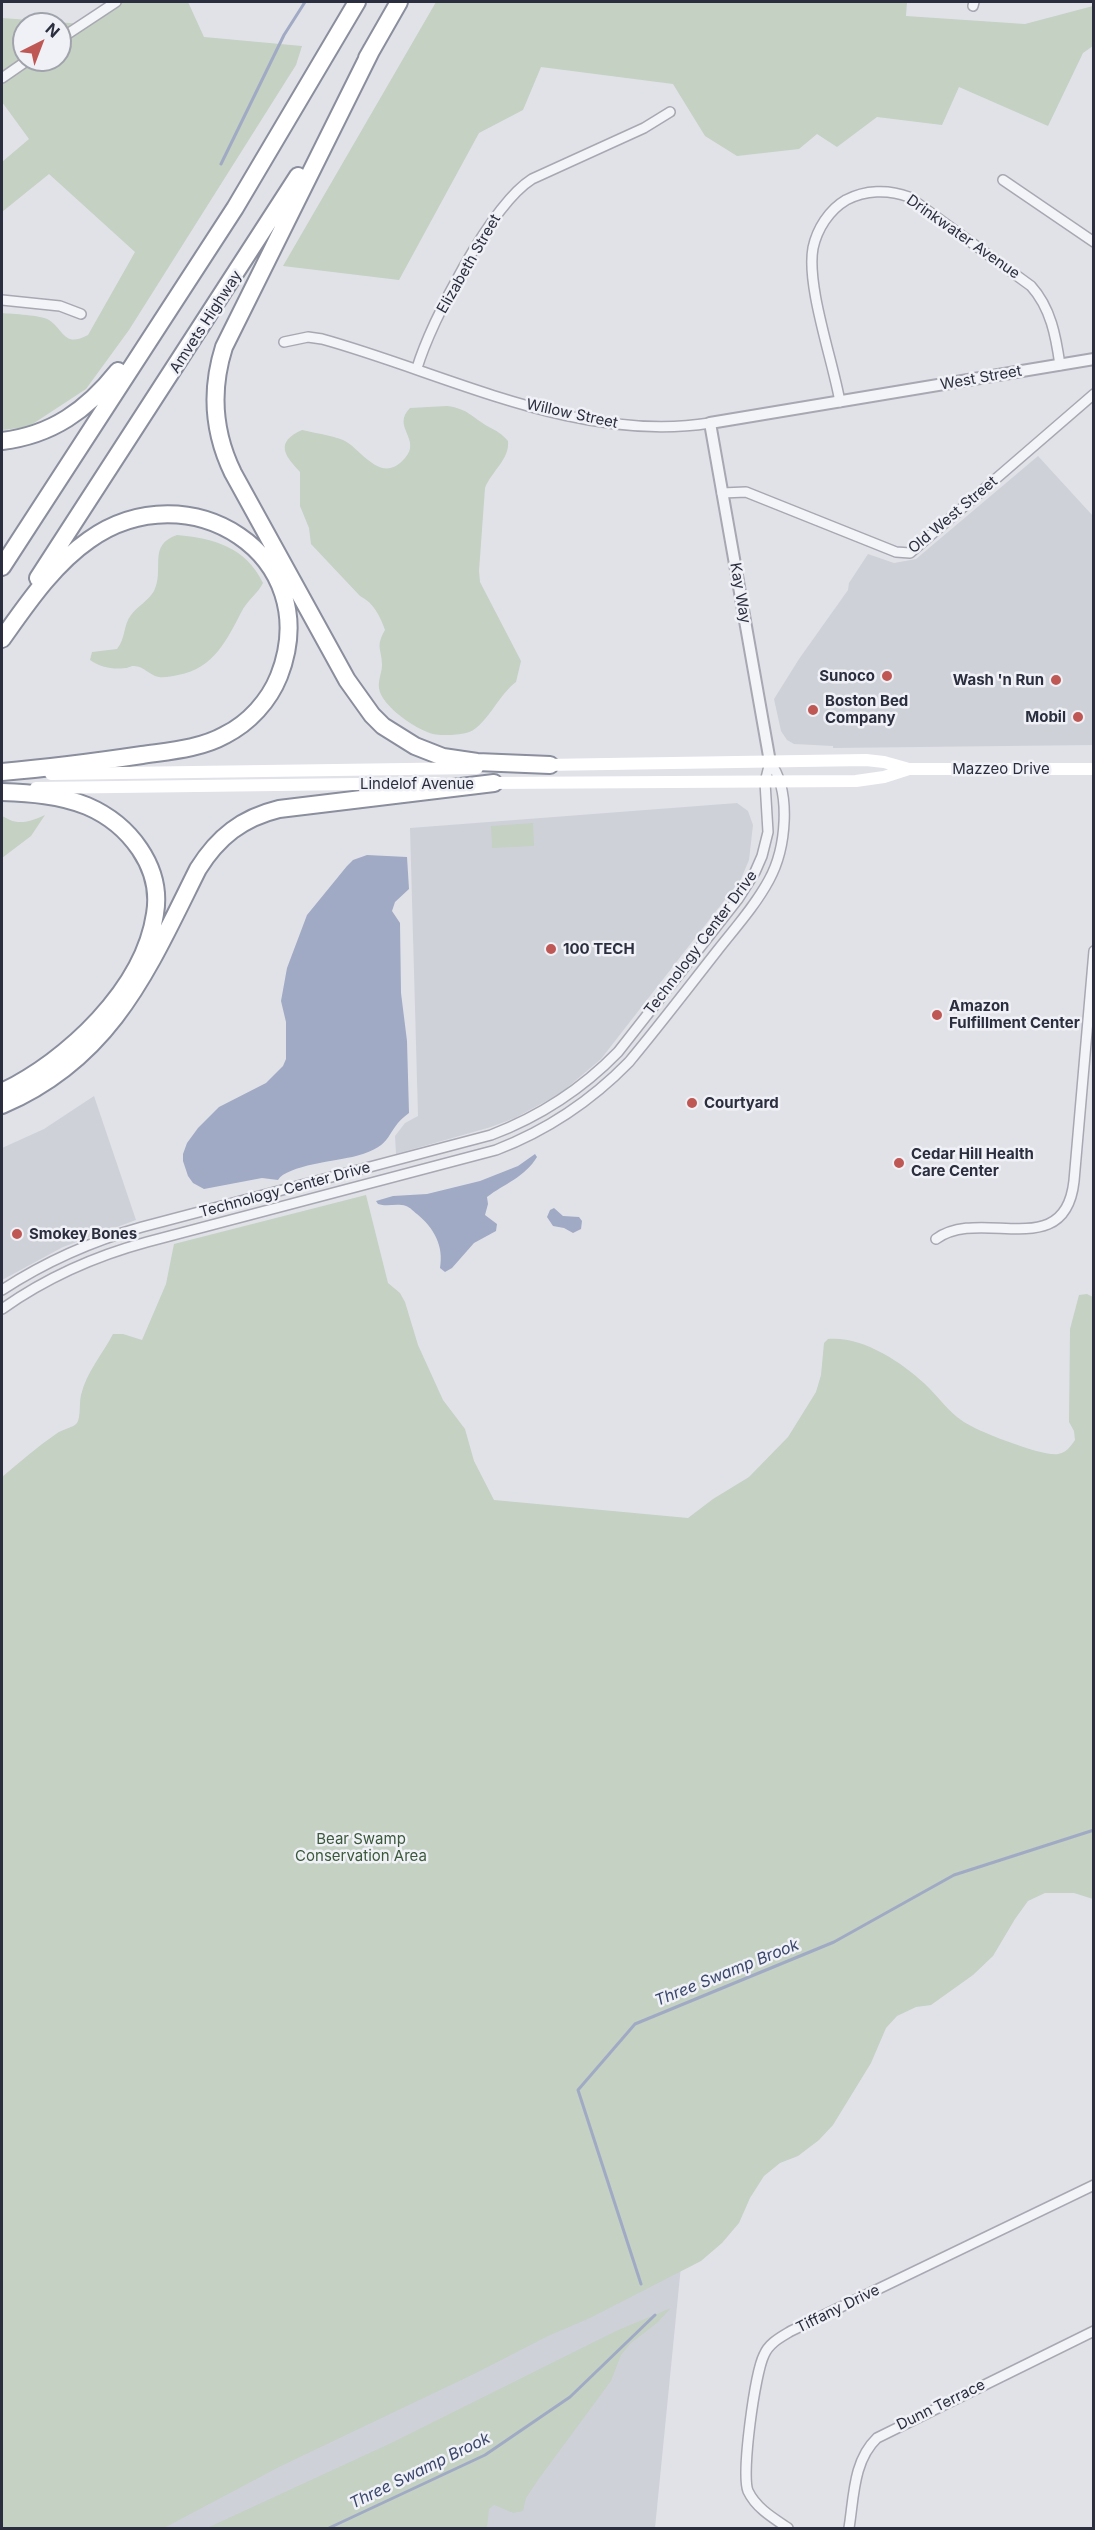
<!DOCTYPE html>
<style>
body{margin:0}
#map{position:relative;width:1095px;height:2530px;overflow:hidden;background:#e1e2e8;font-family:Inter,sans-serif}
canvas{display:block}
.frame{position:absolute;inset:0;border:3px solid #2b2e3e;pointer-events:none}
.north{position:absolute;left:12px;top:12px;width:60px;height:60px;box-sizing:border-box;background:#f0f1f6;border:2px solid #a1a3ac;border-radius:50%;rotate:42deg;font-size:16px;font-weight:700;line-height:24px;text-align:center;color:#2b2e3e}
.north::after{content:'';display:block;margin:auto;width:21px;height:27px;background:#bf5854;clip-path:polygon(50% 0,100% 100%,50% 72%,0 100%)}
</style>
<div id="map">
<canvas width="1095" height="2530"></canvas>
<div class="frame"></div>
<div class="north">N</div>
</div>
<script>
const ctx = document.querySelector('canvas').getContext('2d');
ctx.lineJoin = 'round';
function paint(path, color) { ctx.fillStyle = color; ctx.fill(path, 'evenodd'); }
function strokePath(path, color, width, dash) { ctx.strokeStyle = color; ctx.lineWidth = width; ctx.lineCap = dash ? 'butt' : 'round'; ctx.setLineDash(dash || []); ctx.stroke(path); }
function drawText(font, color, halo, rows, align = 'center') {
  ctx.font = font + ' Inter,sans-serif'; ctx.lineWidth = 5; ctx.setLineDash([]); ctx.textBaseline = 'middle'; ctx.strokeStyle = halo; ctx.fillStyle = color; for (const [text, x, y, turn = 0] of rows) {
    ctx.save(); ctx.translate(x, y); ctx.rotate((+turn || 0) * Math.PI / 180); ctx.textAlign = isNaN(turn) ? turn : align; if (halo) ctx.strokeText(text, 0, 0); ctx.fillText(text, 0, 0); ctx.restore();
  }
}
paint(new Path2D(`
 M1038 456 1093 516V745L833 748V746L794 744 787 740 781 731 774 699 799 659 848 590 849 583 868 554 894 563 916 559Z
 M737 803 748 811 753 825 749 860 741 879 601 1059 561 1093 515 1118 491 1127 396 1154 395 1136 405 1123 418 1116 410 828Z
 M94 1096 136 1220 63 1247 2 1280V1148L44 1129Z
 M681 2266 655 2528H137Z`), '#cfd1d9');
paint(new Path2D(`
 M116 2H188L204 37 302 46 296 65 129 330 86 389 28 427 2 430V313C12 314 41 315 49 320 64 330 64 348 88 335L135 252 49 174 2 212V162L29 139 2 102V18L83 24ZM24 24H60V60H24Z
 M436 2H907L906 16 1025 24 1093 6V46L1083 53 1048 126 959 87 942 125 877 117 837 147 817 134 799 149 737 156 705 136 673 84 541 67 523 110 479 133 399 280 283 266Z
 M447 406C469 409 471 417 489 427 497 431 502 434 508 441 510 459 491 472 485 488L479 571 480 582 521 661 516 682C499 694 484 730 466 733 458 735 441 736 433 734 417 730 381 706 379 688 378 680 382 672 382 665 382 649 375 647 385 630 380 616 374 603 360 596L311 544 309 528 300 506V472C284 455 275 442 302 430 315 433 330 435 343 440 360 447 381 487 405 458 422 439 391 427 410 408Z
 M177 535C213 538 246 547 263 583 258 593 249 599 243 609 227 639 215 668 178 675 173 676 164 678 159 677 150 676 144 666 134 666 130 666 129 668 125 668 113 670 100 667 90 660L92 652 117 649C126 638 123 625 131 615 138 606 148 601 154 591 165 569 147 545 177 535Z
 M45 815 31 836 2 858V816C5 817 7 819 10 820 21 825 35 820 45 815Z
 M533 823 534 846 492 848 491 826Z
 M366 1195 388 1283 400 1293 405 1302 418 1345 443 1400 465 1429 474 1461 494 1500 688 1518 713 1499 749 1477 788 1437 816 1392 821 1375 824 1343 828 1339C862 1336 900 1361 925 1384 939 1397 947 1411 964 1422 977 1431 1043 1457 1058 1454 1066 1453 1071 1446 1075 1440L1074 1431 1069 1422 1070 1329 1079 1295 1087 1294 1093 1297V1899L1074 1893H1045L1028 1901 1015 1919 993 1956 973 1975 931 2005 916 2007 897 2016 886 2028 871 2063 833 2125 819 2140 798 2156 780 2163 764 2176 750 2198 739 2223 722 2243 701 2261 590 2318 548 2336 476 2373 279 2467 164 2528H2V1477C20 1462 37 1447 56 1434 62 1429 73 1428 77 1423 81 1417 79 1403 81 1395 87 1371 102 1355 113 1334H123L142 1340 166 1284 174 1244Z
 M671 2308 657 2323 631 2343 621 2355 611 2381 538 2480 526 2498 523 2511 513 2513 494 2505 489 2509 487 2528H207L389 2444 618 2330Z`), '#c4d1c3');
paint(new Path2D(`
 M367 855 407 857 409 889 395 902 392 911 400 923 401 993 407 1041 409 1113C383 1132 397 1145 356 1156 338 1161 287 1165 278 1180L262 1178 204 1189 193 1183 188 1176 183 1161V1154L187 1143 198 1128 219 1107 266 1083 283 1066 286 1059V1022L281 1001 287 968 307 915 347 866 353 860Z
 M535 1154 537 1157C525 1177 504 1184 487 1197L488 1204 485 1215 497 1224 496 1231 474 1243 452 1268 445 1272 440 1268C444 1246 434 1228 417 1214 413 1211 411 1208 406 1206 397 1203 387 1207 378 1204L376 1201 393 1196 427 1194 480 1181 518 1166Z
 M554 1208 563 1216 579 1217 582 1221 581 1229 573 1233 564 1228 553 1226 547 1217 550 1210Z`), '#a0aac4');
strokePath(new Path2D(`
 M221 164 284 35 305 2
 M641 2284 578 2090 635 2024 834 1942 954 1875 1094 1830
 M329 2528 485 2455 570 2397 655 2315`), '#a0aac4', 3);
const minor = new Path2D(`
 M973 6 974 2
 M60 39 116 2
 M2 78 28 60
 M1003 180 1094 242
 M2 300 60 306 81 314
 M284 342 308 337 322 339C445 373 579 444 710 423
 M417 368C431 321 491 205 532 179L644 128 670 112
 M840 402C833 361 806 286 813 248 817 229 829 210 846 200 865 190 888 189 909 197L1031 286C1051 308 1056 337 1060 365
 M722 493 746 492 896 552 910 553 1094 394
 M936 1239C981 1206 1065 1264 1074 1181L1094 951
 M2 1290C45 1262 92 1241 142 1227L491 1135C541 1116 581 1090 618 1052L738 899 755 872 762 856 768 832 765 782 770 762
 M2 1309C46 1278 95 1256 147 1242L496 1150C548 1130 590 1102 629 1062 659 1026 688 988 717 951 735 928 755 906 769 880 786 849 792 792 770 762
 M788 2528C773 2518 756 2508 748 2491 741 2474 755 2373 764 2355 769 2343 781 2337 791 2331L1094 2185
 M849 2528C854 2497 853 2461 877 2438L1094 2331`);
const tertiary = new Path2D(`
 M770 762 710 423 1094 359`);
const motorway = new Path2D(`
 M372 49 224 347C210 391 213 432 233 473L347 680 372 715 383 726 415 746 443 757 477 762 550 765
 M367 58 399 2
 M2 441C52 435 87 410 118 371
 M2 567 235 208 357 2
 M38 578 298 176
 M2 639C27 604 53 565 89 540 189 469 326 555 279 676 269 701 249 723 225 735 200 749 169 751 142 755 95 762 48 768 2 772
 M2 792C30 793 60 795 87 806 129 824 163 867 155 914 144 989 67 1061 2 1092
 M2 1105C112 1058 148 969 198 869 218 837 242 818 279 809L494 783`);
strokePath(minor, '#a7a8b2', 12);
strokePath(tertiary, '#a7a8b2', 14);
strokePath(motorway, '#8a8e9d', 20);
strokePath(minor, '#f3f4f7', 9);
strokePath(tertiary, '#f3f4f7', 10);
strokePath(new Path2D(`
 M543 765 866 760 884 762 909 769H1094
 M51 774 477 768
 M486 783 856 781 884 777 909 769
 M36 788 438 783`), '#fff', 12);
strokePath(motorway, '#fff', 16);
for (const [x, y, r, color] of [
 [887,676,6,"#bf5854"],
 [1056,680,6,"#bf5854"],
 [813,710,6,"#bf5854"],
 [1078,717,6,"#bf5854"],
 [551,949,6,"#bf5854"],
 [937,1015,6,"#bf5854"],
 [692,1103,6,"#bf5854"],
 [899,1163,6,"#bf5854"],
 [17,1234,6,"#bf5854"]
]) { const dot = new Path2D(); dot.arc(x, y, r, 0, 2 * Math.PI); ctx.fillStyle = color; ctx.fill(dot); strokePath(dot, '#f0f1f6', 2); }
drawText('15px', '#2b2e3e', '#f0f1f6', [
 ["Drinkwater Avenue",963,237,35],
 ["Elizabeth Street",469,264,-60],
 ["Amvets Highway",206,322,-57],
 ["West Street",981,378,-10],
 ["Willow Street",572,414,12],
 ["Old West Street",953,515,-40],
 ["Kay Way",740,593,80],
 ["Mazzeo Drive",1001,769],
 ["Lindelof Avenue",417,784],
 ["Technology Center Drive",701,943,-53],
 ["Technology Center Drive",285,1190,-15],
 ["Tiffany Drive",838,2309,-26],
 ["Dunn Terrace",941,2405,-26]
]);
drawText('bold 15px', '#2b2e3e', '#f0f1f6', [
 ["Sunoco",875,676,"right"],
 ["Wash 'n Run",1044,680,"right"],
 ["Boston Bed",825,701],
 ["Company",825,718],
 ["Mobil",1066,717,"right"],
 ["100 TECH",563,949],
 ["Amazon",949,1006],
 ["Fulfillment Center",949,1023],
 ["Courtyard",704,1103],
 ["Cedar Hill Health",911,1154],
 ["Care Center",911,1171],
 ["Smokey Bones",29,1234]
], 'left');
drawText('15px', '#3a583a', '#f0f1f6', [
 ["Bear Swamp",361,1839],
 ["Conservation Area",361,1856]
]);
drawText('italic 16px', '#3a476d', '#f0f1f6', [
 ["Three Swamp Brook",727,1973,-22],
 ["Three Swamp Brook",420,2471,-26]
]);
</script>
